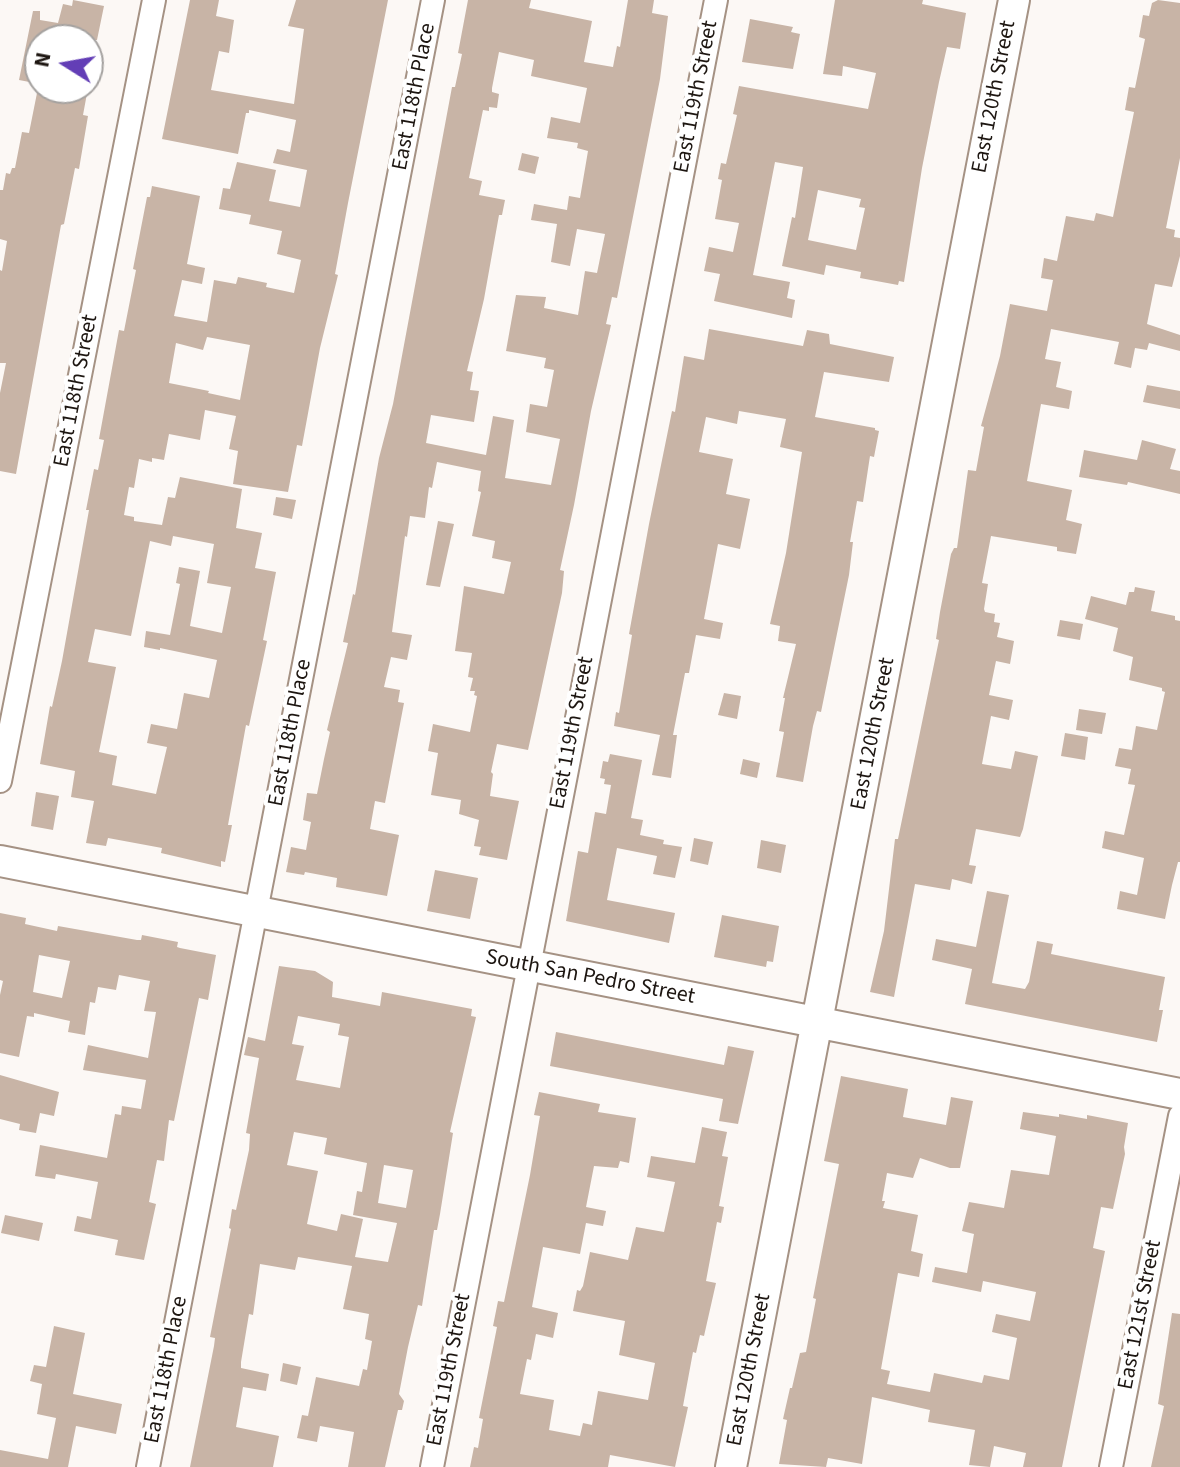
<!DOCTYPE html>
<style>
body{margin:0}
#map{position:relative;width:1180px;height:1467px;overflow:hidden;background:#fcf8f5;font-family:"Source Sans 3",sans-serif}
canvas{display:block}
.north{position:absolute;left:24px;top:24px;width:80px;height:80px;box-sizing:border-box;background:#fff;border:2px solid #a5a2a0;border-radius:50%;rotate:281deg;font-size:22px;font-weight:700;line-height:32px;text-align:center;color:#1d1611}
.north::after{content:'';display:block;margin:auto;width:28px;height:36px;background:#633eb6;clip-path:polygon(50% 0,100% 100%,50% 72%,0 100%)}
</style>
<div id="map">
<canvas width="1180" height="1467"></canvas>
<div class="north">N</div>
</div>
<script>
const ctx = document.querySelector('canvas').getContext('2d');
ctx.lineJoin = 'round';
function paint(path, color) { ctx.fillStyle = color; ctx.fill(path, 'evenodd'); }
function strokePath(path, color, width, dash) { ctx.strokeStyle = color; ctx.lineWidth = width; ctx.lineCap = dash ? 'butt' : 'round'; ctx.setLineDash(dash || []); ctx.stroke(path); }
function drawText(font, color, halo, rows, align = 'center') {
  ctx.font = font + ' "Source Sans 3",sans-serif'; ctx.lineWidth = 8; ctx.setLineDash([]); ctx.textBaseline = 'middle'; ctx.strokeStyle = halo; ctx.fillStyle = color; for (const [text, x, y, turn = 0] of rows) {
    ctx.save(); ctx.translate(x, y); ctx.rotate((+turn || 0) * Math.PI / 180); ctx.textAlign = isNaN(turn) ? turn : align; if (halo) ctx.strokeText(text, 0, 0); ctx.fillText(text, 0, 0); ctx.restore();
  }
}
paint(new Path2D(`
 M73 0 104 6 97 40H40V84L19 80 33 11H40V20L58 23 63 4 72 6Z
 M190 0H219L216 16 234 20 229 53 219 51 211 90 294 104 304 29 288 26 296 0H388L348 203 335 274 338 275 320 348 302 446 297 445 288 492 233 484 238 451 229 449 236 416 205 410 200 440 169 434 164 460 152 458V462L139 459 134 488 129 487 124 515 134 517V521L162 525 168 497 175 498 180 477 242 489 236 528 262 533 255 568 276 572 263 640 267 641 249 726 246 725 228 825H232L225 862 221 861V867L161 853 162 848 108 838 106 846 86 843 94 801 71 797 75 771 40 764 50 706 52 707 62 661 89 510H86L94 469 98 470 104 440 99 439 119 330 124 331 136 270 133 269 147 197H150L152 186 200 196 187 264 205 268 202 284 182 280 174 316 207 322 214 280 236 284 238 277 267 283 266 287 294 293 301 260 277 254 282 231 249 224 251 215 219 209 223 188 230 189 237 162 276 170 269 201 300 207 307 170 273 163 277 149 290 152 296 120 249 110V113H246L238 154 162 139ZM207 337 250 345 240 400 208 393 209 391 169 383 176 343 203 350ZM173 536 214 544 207 583 231 587 222 633 190 626 200 571 179 567 176 583 180 584 170 635 146 631 144 647 160 650V648L217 660 209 698 184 693 177 729 151 724 147 743 167 747 156 794 112 785 117 756 99 752 116 667 88 662 95 629 131 636 150 541 171 546Z
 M468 0H531L529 8 592 21 584 62 613 67 617 46 620 47 628 0H654L652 13 668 16 660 79 617 298 612 297 606 324 611 325 591 411 574 505 560 570 564 571 562 593 534 723 528 750 497 744 491 772 493 774 490 796 519 801 507 860 479 855 481 847 474 846 479 820 459 814 461 800 431 795 438 753 428 751 433 724 470 732 477 696 474 695 475 691H470L473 678 468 677 472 653 455 651 464 586 504 594 511 562 492 558 495 541 472 536 481 492 478 491 481 471 437 462 432 488 429 487 425 518 410 516 407 537 405 536 392 632 412 635 407 660 391 657 384 687 400 690 398 702 404 703 385 803 375 801 370 829 399 835 387 896 336 887 337 878 305 872 304 875 286 872 291 847 306 850 311 822 303 820 307 793 317 794 324 759 330 732 327 730 348 643 343 642 353 594 355 595 379 458 393 404 452 87H455L462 54 458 53ZM499 52 534 60 531 76 587 88 580 123 551 117 547 138 578 143 577 148 588 151 580 198 569 196 567 210 534 204 531 220 557 224 551 262 570 266 577 229 605 234 597 273 585 271 578 315 544 308 546 297 516 295 506 351 546 358 544 368 554 370 547 407 530 404 526 432 560 439 551 485 505 478 514 420 493 416 486 455 426 443 431 415 474 422 479 391 470 390 473 372 467 371 484 299 499 215H502L505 200 479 195 482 181 469 178 483 110 489 111V107L497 108 499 94 492 92V88Z
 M835 0H923L922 4 966 13 960 49 947 47 939 82 922 168 904 282 899 281 898 285 860 278 861 272 826 265 824 275 782 266 792 217 795 218 803 167 775 162 753 275 790 282 787 298 795 300 792 318 714 301 720 274 704 271 709 247 733 252 739 223 715 219 722 180 718 179 721 163 726 164 737 115 733 114 739 86 868 109 876 73 843 66 842 76 823 74ZM818 190 861 199 859 207 865 208 856 250 808 240Z
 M1158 0 1180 3V158L1166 228 1175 230 1174 237 1180 238V256L1172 287 1155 284 1147 324 1180 335V351L1149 343 1147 350 1135 348 1131 368 1114 364 1119 342 1051 329 1045 359 1061 362 1056 387 1072 391 1069 409 1041 404 1027 481 1072 490 1066 520 1082 524 1076 554 1057 551V547L991 536 982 583 988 584 984 609 985 612 995 614 994 622 1000 623 997 637 1014 641 1010 664 996 661 989 695 1013 700 1009 720 991 716 982 764 1011 769 1015 751 1038 756 1023 829 1020 837 976 829 969 865 976 866 972 884 952 879 950 890 915 884 894 997 870 992 884 931 895 839H898L939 640 936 639 940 612 951 554 954 548H957L968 470 976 471 984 427 981 426 1000 356 1010 304 1047 311 1053 280 1041 278 1044 258 1057 261 1066 216 1094 221 1096 213 1113 217 1134 112 1125 110 1129 87 1135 88 1145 39 1139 37 1143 15 1149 16 1152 3Z
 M750 19 793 27 791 32 800 34 793 69 742 62Z
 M38 88H88L83 115 88 116 79 169 75 168 64 224 61 225 16 474 0 471V393L6 363H0V270L2 271 7 241 0 239V190H3L6 173 10 174 12 168H15L22 132 29 133Z
 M522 153 539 157 535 174 518 170Z
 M709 329 803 346 807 330 829 334 830 344 894 357 889 382 824 372 815 417 875 428V430L879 431 874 457 870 456 863 502 857 501 850 542H853L849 575 821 712 817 711 813 726 803 782 776 777 784 732 779 731 785 698H783L796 644 778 641 780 626 770 624 786 553 802 452 780 447 786 419 739 411 737 424 706 417 699 452 733 459 726 494 750 499 740 549 718 544 704 619 723 623 720 639 696 635 689 673H685L673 735H677L671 778 652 775 660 735 614 726 616 712 619 713 632 635 629 634 649 524 672 411 675 412 684 356 704 360Z
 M1147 385 1180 391V409L1143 402Z
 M1142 440 1176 449 1170 469 1180 471V494L1128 482 1127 485 1079 477 1084 450 1137 460Z
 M276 497 296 500 292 519 273 515Z
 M438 521 454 524 440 587 426 585Z
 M1135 587 1155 591 1151 611 1175 616V620L1180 621V862H1178L1172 885 1165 919 1117 909 1120 891 1137 895 1144 858 1102 848 1105 831 1124 835 1135 785 1128 784 1131 769 1115 766 1119 748 1132 750 1136 726 1157 730 1165 692 1162 691V688L1129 680 1133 657 1113 651 1118 628 1085 619 1091 596 1126 605 1129 592H1134Z
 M1060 620 1083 624 1080 640 1057 636Z
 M724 693 741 696 737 719 718 715Z
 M1079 709 1106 713 1102 734 1076 730Z
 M1065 733 1088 737 1085 760 1061 756Z
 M610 754 642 760 631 818 643 820 640 835 664 840 663 844 682 847 675 878 653 874 657 856 617 848 607 900 675 913 669 943 566 921 578 851 588 853 595 812 606 814 611 785 604 784 605 779 600 778 603 761 608 762Z
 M743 759 760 763 757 778 740 774Z
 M36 792 59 796 53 830 31 826Z
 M694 838 713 842 708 865 690 861Z
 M761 840 786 845 781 873 757 868Z
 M435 870 478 878 470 919 427 911Z
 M987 891 1009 895 992 983 1025 989 1029 982 1037 941 1053 944 1051 954 1165 977 1159 1010H1163L1157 1042 965 1004 972 969 932 960 936 939 976 947Z
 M0 913 26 918 25 924 57 931 58 926 137 940H141L142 935 178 942 177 947 180 948 216 955 208 1000 199 998 174 1121 169 1120 164 1161 157 1160 149 1202 156 1204 144 1260 115 1255 118 1240 74 1231 77 1216 91 1219 98 1182 56 1174 55 1179 35 1176 40 1145 107 1158 115 1114 121 1115 122 1106 141 1109 146 1080 83 1070 88 1045 148 1058 156 1012 144 1011 150 981 119 975 116 990 98 987 95 1003 90 1002 85 1035 68 1032 70 1021 34 1013V1017L27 1016 19 1057 0 1053V995L3 981 0 980ZM39 955 70 961 62 998 33 992Z
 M722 915 779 926 773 962 767 961 766 967 714 957Z
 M279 966 315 971 333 982 332 997 380 1006 382 992 472 1009 471 1016 476 1017 450 1132 453 1133 440 1214 437 1230H434L422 1306 418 1305 408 1347 399 1394 404 1401 402 1410H398L385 1467H348L354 1432 320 1426 317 1442 297 1438 302 1415 308 1416 316 1377 359 1386 363 1369 367 1370 372 1341 365 1339 369 1314 343 1309 352 1266 298 1257 295 1270 260 1264 253 1315 249 1314 241 1362V1368L269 1374 266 1391 243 1387 236 1427 279 1436 273 1467H190L214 1346 215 1338 210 1337 231 1229 229 1228 232 1209 236 1210 249 1150 250 1134 246 1133 259 1058 244 1055 248 1037 265 1041ZM298 1016 340 1024 338 1035 349 1037 340 1088 296 1080 304 1046 292 1044ZM294 1132 327 1138 324 1154 367 1163 362 1192 357 1191 353 1215 397 1223 388 1262 355 1257 363 1219 341 1214 337 1231 307 1224 318 1171 287 1165ZM384 1165 413 1170 406 1208 378 1203Z
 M556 1032 724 1065 728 1046 754 1051 738 1124 719 1121 723 1099 550 1066Z
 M0 1075 59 1092 54 1116 40 1113 36 1133 19 1130 20 1124 0 1119Z
 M841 1076 908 1089 903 1117 946 1125 951 1097 973 1101 960 1168H950L920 1158 913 1178 887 1173 882 1201H885L883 1208 918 1215 911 1251 923 1254 919 1277 898 1273 881 1369 890 1371 887 1384 930 1392 934 1373 982 1383 984 1375 1009 1380 1017 1338 992 1332 996 1314 1030 1321 1036 1292 983 1281 981 1292 932 1282 935 1267 967 1273 974 1234 962 1231 969 1202 1004 1208 1011 1170 1049 1175 1056 1136 1020 1129 1023 1112 1059 1117V1114L1087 1119V1115L1128 1123 1124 1147 1125 1154 1113 1209 1101 1207 1093 1248 1105 1251 1062 1467H1023L1026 1453 994 1446 990 1467 969 1465 975 1430 928 1422 930 1410 872 1397 862 1464 828 1458 826 1467 779 1464 787 1420 783 1419 790 1388H792L800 1353 806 1352 816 1299 813 1298 839 1164 824 1161Z
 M539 1092 600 1104 598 1112 636 1118 629 1163 620 1161 618 1168 594 1166 586 1207 606 1211 603 1226 586 1223 580 1254 543 1247 532 1307 558 1313 553 1338 536 1334 531 1360 527 1359 520 1394 554 1400 549 1430 580 1436 583 1423 592 1425 598 1391 648 1400 655 1363 619 1355 625 1321 573 1311 577 1290 580 1291 583 1286 590 1252 628 1260 636 1227 664 1232 675 1182 647 1177 651 1156 695 1163 702 1127 727 1132 722 1156 728 1157 719 1206 724 1207 721 1223 717 1222 706 1281 716 1283 704 1336 700 1335 696 1353 693 1352 683 1406 688 1407 675 1467 610 1455 608 1467H470L474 1447 478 1448 483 1419 479 1418 497 1327 493 1326 498 1301 504 1302 530 1175 540 1116 534 1115Z
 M5 1215 43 1223 39 1241 1 1233Z
 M1172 1313 1180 1314V1467H1151L1164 1406 1158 1404Z
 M54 1326 85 1333 73 1394 122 1404 116 1434 76 1426 68 1467H0V1450L48 1459 56 1418 37 1414 42 1384 30 1381 34 1365 46 1367Z
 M283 1363 301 1367 297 1385 280 1381Z`), '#c8b4a6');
const street = new Path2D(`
 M0 781 154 0
 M148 1467 433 0
 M432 1467 716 0
 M1111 1467 1180 1116`);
const secondary = new Path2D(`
 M0 861 1180 1094
 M731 1467 1014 0`);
strokePath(street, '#a59284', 26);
strokePath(secondary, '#a59284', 34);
strokePath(street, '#fff', 22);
strokePath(secondary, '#fff', 30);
drawText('22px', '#1d1611', '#fff', [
 ["East 118th Place",415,97,-79],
 ["East 119th Street",697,97,-79],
 ["East 120th Street",995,97,-79],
 ["East 118th Street",77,391,-79],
 ["East 118th Place",291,733,-79],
 ["East 119th Street",573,733,-79],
 ["East 120th Street",874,734,-79],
 ["South San Pedro Street",590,978,11],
 ["East 121st Street",1141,1315,-79],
 ["East 118th Place",167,1370,-79],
 ["East 119th Street",450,1370,-79],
 ["East 120th Street",750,1370,-79]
]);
</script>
